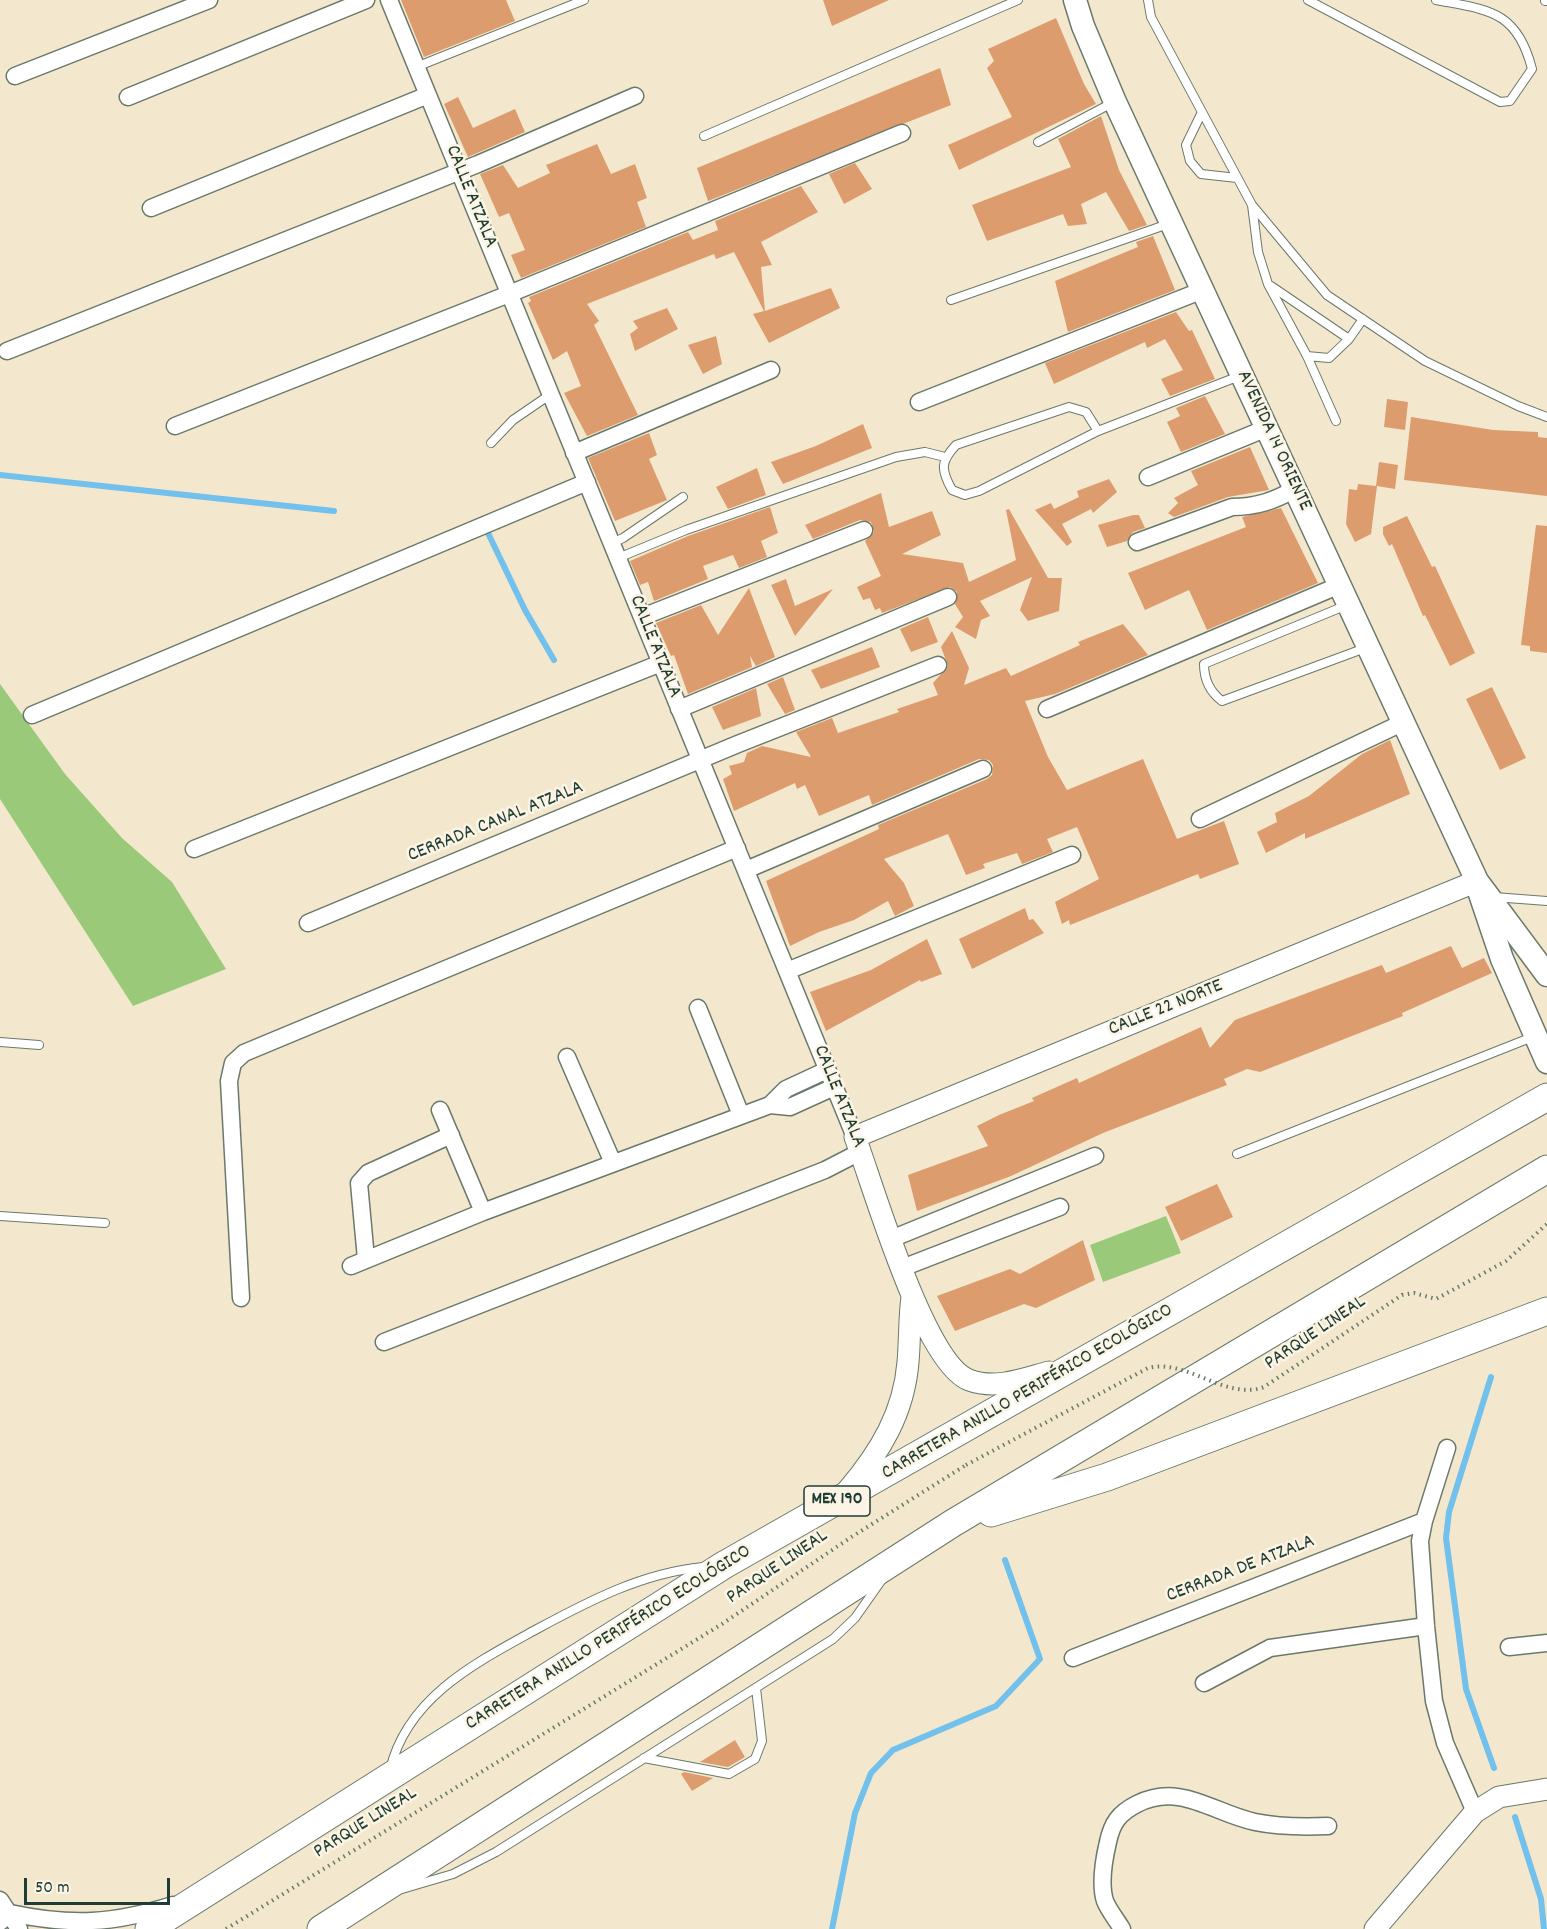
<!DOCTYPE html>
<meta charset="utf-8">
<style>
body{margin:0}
#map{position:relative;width:1547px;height:1929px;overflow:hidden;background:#f3e8cd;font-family:Dekko,sans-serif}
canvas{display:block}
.scale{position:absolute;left:24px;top:1878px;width:146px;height:27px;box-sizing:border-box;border:3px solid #1f3d34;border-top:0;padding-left:8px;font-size:18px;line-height:21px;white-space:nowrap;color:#1f3d34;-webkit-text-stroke:4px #fcf5e5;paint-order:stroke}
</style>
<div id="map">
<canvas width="1547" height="1929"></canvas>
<div class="scale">50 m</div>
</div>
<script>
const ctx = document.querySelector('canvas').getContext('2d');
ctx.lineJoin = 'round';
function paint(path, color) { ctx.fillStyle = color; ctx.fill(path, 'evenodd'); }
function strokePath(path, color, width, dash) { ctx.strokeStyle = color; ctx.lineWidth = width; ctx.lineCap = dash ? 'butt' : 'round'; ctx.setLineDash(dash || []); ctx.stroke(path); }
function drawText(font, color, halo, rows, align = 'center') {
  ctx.font = font + ' Dekko,sans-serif'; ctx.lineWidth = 5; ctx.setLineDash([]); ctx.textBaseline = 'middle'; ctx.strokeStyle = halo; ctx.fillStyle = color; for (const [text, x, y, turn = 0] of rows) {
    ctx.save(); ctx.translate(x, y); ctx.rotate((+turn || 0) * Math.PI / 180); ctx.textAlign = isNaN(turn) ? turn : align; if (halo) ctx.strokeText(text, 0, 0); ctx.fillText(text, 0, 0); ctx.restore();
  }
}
paint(new Path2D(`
 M0 684 65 774 122 838 172 882 226 969 133 1006 0 799Z
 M1166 1216 1181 1253 1103 1282 1090 1245Z`), '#9aca79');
strokePath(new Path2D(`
 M0 475 334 511
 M488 533 525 610 554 660
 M1491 1377 1449 1512 1446 1538 1466 1689 1494 1768
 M1515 1817 1541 1899 1544 1929
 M832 1929 855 1813 871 1773 893 1750 996 1706 1040 1659 1005 1560`), '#71c1ec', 6);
paint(new Path2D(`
 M401 0H506L515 21 424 57Z
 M823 0H889L832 26Z
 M1056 18 1084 84 1096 104 959 170 948 145 1012 117 987 68 994 61 988 49Z
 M940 68 951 105 708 201 697 168Z
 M458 97 473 128 515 109 525 132 468 157 444 104Z
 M1101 116 1119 170 1147 225 1129 231 1106 192 1081 204 1087 224 1068 226 1063 214 987 241 972 205 1071 167 1058 139Z
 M597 144 611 174 635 164 647 198 637 202 646 227 521 278 511 255 525 250 509 213 499 217 480 174 503 165 518 188 550 173 546 165Z
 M855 163 872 189 844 204 829 174Z
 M801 186 818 212 761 242 772 265 761 267 765 311 831 288 840 308 769 343 753 314 764 311 734 252 716 259 714 254 587 304 599 321 594 325 638 415 587 436 564 393 581 386 567 351 553 360 528 303 531 301 529 297 688 232 693 240 718 230 715 221Z
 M1153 236 1175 290 1068 332 1055 281 1138 247 1136 242Z
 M667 308 678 329 635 351 630 334 638 328 633 321Z
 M1176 312 1189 331 1192 330 1215 379 1170 396 1161 379 1183 370 1165 339 1147 348 1145 342 1054 384 1045 363Z
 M716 336 722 364 703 374 688 345Z
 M1205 396 1225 434 1181 452 1167 422 1180 416 1176 408Z
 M1387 399 1408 402 1405 430 1384 427Z
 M1411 417 1493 430 1538 432V437L1547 438V496L1404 480Z
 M863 424 872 448 783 484 771 462 816 446Z
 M649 433 657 455 649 459 667 500 615 521 588 458Z
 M1250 447 1269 490 1228 497 1174 517 1168 513 1178 503 1174 498 1198 485 1191 471Z
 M1379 462 1398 465 1395 489 1377 486 1371 534 1355 542 1346 524 1349 489 1357 490 1358 484 1376 486Z
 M757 468 766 495 728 509 716 487Z
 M1109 479 1117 492 1093 513 1091 509 1062 524 1072 542 1067 546 1035 510 1051 503 1054 509 1079 497 1077 491Z
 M881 493 889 527 932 511 941 535 902 554 963 563 969 582 1016 560 1006 510 1009 509 1048 578H1062L1059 611 1028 621 1020 610 1032 577 980 601 990 616 981 620 976 639 955 627 963 617 955 604 957 592 950 587 882 613 880 608 875 610 870 598 863 600 857 587 881 576 865 541 874 532 871 522 860 520 813 539 805 525Z
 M770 507 778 533 761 541 767 557 739 568 733 555 703 566 708 579 654 601 648 582 640 585 630 561 688 536Z
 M1281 508 1318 583 1207 630 1189 590 1145 610 1128 573 1246 527 1242 517Z
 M1133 515H1139L1145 528 1133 532 1127 541 1107 547 1098 525Z
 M1407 516 1432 567 1435 566 1475 653 1450 666 1425 615 1423 616 1392 544 1389 546 1383 534V527Z
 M1536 525 1547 526V653L1530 651V646L1521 645Z
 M786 579 795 606 833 589 795 636 771 585Z
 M749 588 775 657 756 666 750 656 752 667 688 694 674 655 671 656 656 623 701 605 718 635Z
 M928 617 938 642 911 652 900 629Z
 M1123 624 1148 655 1055 694 1025 701 1048 757 1067 790 1143 759 1177 839 1224 821 1239 864 1200 879 1198 874 1070 925 1069 920 1062 924 1055 902 1099 879 1077 827 1047 839 1053 852 1022 864 1017 853 983 864 985 868 966 875 948 834 884 859 904 883 914 906 895 916 888 901 854 920 819 932 790 946 766 881 879 829 878 825 987 779 992 775 993 765 989 760 979 759 872 805 869 795 819 816 805 785 797 789 795 783 734 811 723 779 732 774 729 766 744 762 747 753 762 746 811 757 796 732 832 718 838 733 899 712 897 709 938 695 933 683 948 666 941 647 952 631 969 668 964 685 1006 668 1011 676 1080 645 1078 642Z
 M872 647 880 667 821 689 811 670Z
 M783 677 795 710 785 714 767 684Z
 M1492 687 1526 758 1500 770 1466 699Z
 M756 688 761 716 723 730 712 707Z
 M1390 740 1410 794 1305 839V833L1266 853 1257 832 1277 822 1275 813 1309 796 1362 754Z
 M1025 908 1029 920 1033 919 1044 933 972 969 959 939Z
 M927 939 942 974 921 982 920 980 826 1031 810 992 871 970Z
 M1451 946 1462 968 1484 958 1492 973 1402 1013 1403 1016 1260 1072 1247 1069 1224 1079 1227 1085 1103 1133 1011 1176 917 1211 908 1175 988 1146 977 1126 999 1115 1034 1101 1032 1098 1077 1078 1079 1083 1201 1027 1210 1048 1235 1020 1382 965 1386 973Z
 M1217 1184 1233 1217 1181 1241 1165 1207Z
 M1083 1240 1095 1280 1036 1308 1024 1304 955 1331 937 1296 1010 1269 1020 1274Z
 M735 1740 745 1757 728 1767 700 1762Z
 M684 1772 713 1778 692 1791 681 1774Z`), '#dd9c6e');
const service = new Path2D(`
 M1148 0 1151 17 1252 205 1327 295 1425 361 1518 406 1547 417
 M1308 0 1500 102 1510 101 1532 69C1517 10 1488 10 1436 0
 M1545 1H1547
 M416 67 584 0
 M1202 112 1186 145 1190 161 1201 174 1237 178
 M704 136 1018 0
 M1038 142 1114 102
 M1252 205 1258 252 1268 284 1307 356 1336 421
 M1271 286 1349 339
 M951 300 1171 223
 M1307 356 1329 358 1349 339 1363 319
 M1098 431 1086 412 1069 407 956 445C940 462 941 470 952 490L965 495 979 491 1098 431 1242 375
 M491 443 513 420 551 394
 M612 543 623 538 683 497
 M618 558 686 530 896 457 925 452 945 457
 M1347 605 1204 664C1204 679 1210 692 1222 701L1368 647
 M1494 897 1547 901
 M0 1042 39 1045
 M1237 1154 1535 1036
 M0 1216 105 1223
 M644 1758 729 1774 755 1759 762 1741 756 1688
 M390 1770C407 1697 477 1662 537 1629 589 1601 642 1573 703 1567
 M402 1889 453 1874 496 1852 833 1639 855 1618 881 1581`);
const minor = new Path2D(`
 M389 0 855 1137
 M15 76 209 0
 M128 97 366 0
 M151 208 428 95
 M7 351 478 164 635 96
 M919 402 1203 290
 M175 426 509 294 902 133
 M574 453 771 370
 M1148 477 1267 428
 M1137 542 1232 507C1256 507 1274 501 1295 489
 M642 617 864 530
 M679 709 948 597
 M1047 709 1340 585
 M32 715 587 482
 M1200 819 1404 722
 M194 849 661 663
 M746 870 983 769
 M308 923 738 744 938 665
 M787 971 1072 855
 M698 1008 741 1115
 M567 1057 613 1163
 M770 1105 790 1107 834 1087
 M440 1110 483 1212
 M891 1239 1095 1156
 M366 1259 359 1183 368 1173 451 1135
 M351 1266 483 1212 770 1105 786 1089 827 1070
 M902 1268 1060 1207
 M241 1298 229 1081 233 1063 244 1053 737 848
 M384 1342 825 1170 860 1152
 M1447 1448 1424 1521 1420 1541 1426 1626 1434 1701 1445 1743 1475 1812
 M1509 1647 1547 1643
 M1073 1658 1424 1521
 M1204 1683 1270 1648 1426 1626
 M0 1900 19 1929
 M0 1922 10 1913C71 1926 113 1924 173 1905
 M1122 1929C1117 1920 1109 1911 1105 1901 1100 1885 1104 1859 1108 1842 1112 1823 1119 1813 1137 1804 1180 1782 1213 1813 1255 1822 1279 1827 1303 1827 1328 1826`);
const tertiary = new Path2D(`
 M1049 1372C1023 1379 996 1390 969 1380 924 1363 873 1185 855 1137L1477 881
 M848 1490C880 1452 904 1413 908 1362 910 1340 909 1319 912 1297
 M1375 1929 1475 1812 1499 1797 1547 1789`);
const secondary = new Path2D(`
 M1075 0 1083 26 1115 102 1477 881 1547 975
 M1479 891 1502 959 1547 1062`);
const trunk = new Path2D(`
 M991 1513 1107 1477 1547 1311
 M149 1929 724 1565 1547 1097
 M321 1929 953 1523 1547 1169`);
strokePath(service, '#69796a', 10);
strokePath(minor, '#69796a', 19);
strokePath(tertiary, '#69796a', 23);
strokePath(secondary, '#69796a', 25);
strokePath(trunk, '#69796a', 29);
strokePath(new Path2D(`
 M226 1929 722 1624 853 1536 966 1465`), '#69796a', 4, [1.5, 4.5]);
strokePath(service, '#fff', 8);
strokePath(minor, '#fff', 16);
strokePath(tertiary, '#fff', 21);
strokePath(secondary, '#fff', 22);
strokePath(trunk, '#fff', 27);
strokePath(new Path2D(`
 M966 1465 1148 1368C1187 1358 1225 1401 1264 1387L1402 1295 1414 1293 1436 1299 1506 1261 1547 1224`), '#69796a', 4, [1.5, 4.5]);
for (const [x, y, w] of [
 [837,1501,66]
]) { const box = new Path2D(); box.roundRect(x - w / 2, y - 15, w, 30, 4.5); ctx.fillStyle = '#fcf5e5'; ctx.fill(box); strokePath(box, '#1f3d34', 1.5); }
drawText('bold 18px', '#1f3d34', null, [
 ["MEX 190",837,1501]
]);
drawText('20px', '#1f3d34', '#fcf5e5', [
 ["CALLE ATZALA",470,197,68],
 ["AVENIDA 14 ORIENTE",1273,441,65],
 ["CALLE ATZALA",654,647,68],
 ["CERRADA CANAL ATZALA",496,823,-22],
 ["CALLE 22 NORTE",1166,1009,-22],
 ["CALLE ATZALA",838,1097,68],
 ["PARQUE LINEAL",1316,1334,-34],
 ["CARRETERA ANILLO PERIFÉRICO ECOLÓGICO",1028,1393,-30],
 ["PARQUE LINEAL",778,1568,-34],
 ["CERRADA DE ATZALA",1241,1570,-21],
 ["CARRETERA ANILLO PERIFÉRICO ECOLÓGICO",609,1639,-32],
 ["PARQUE LINEAL",366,1824,-32]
]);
</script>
